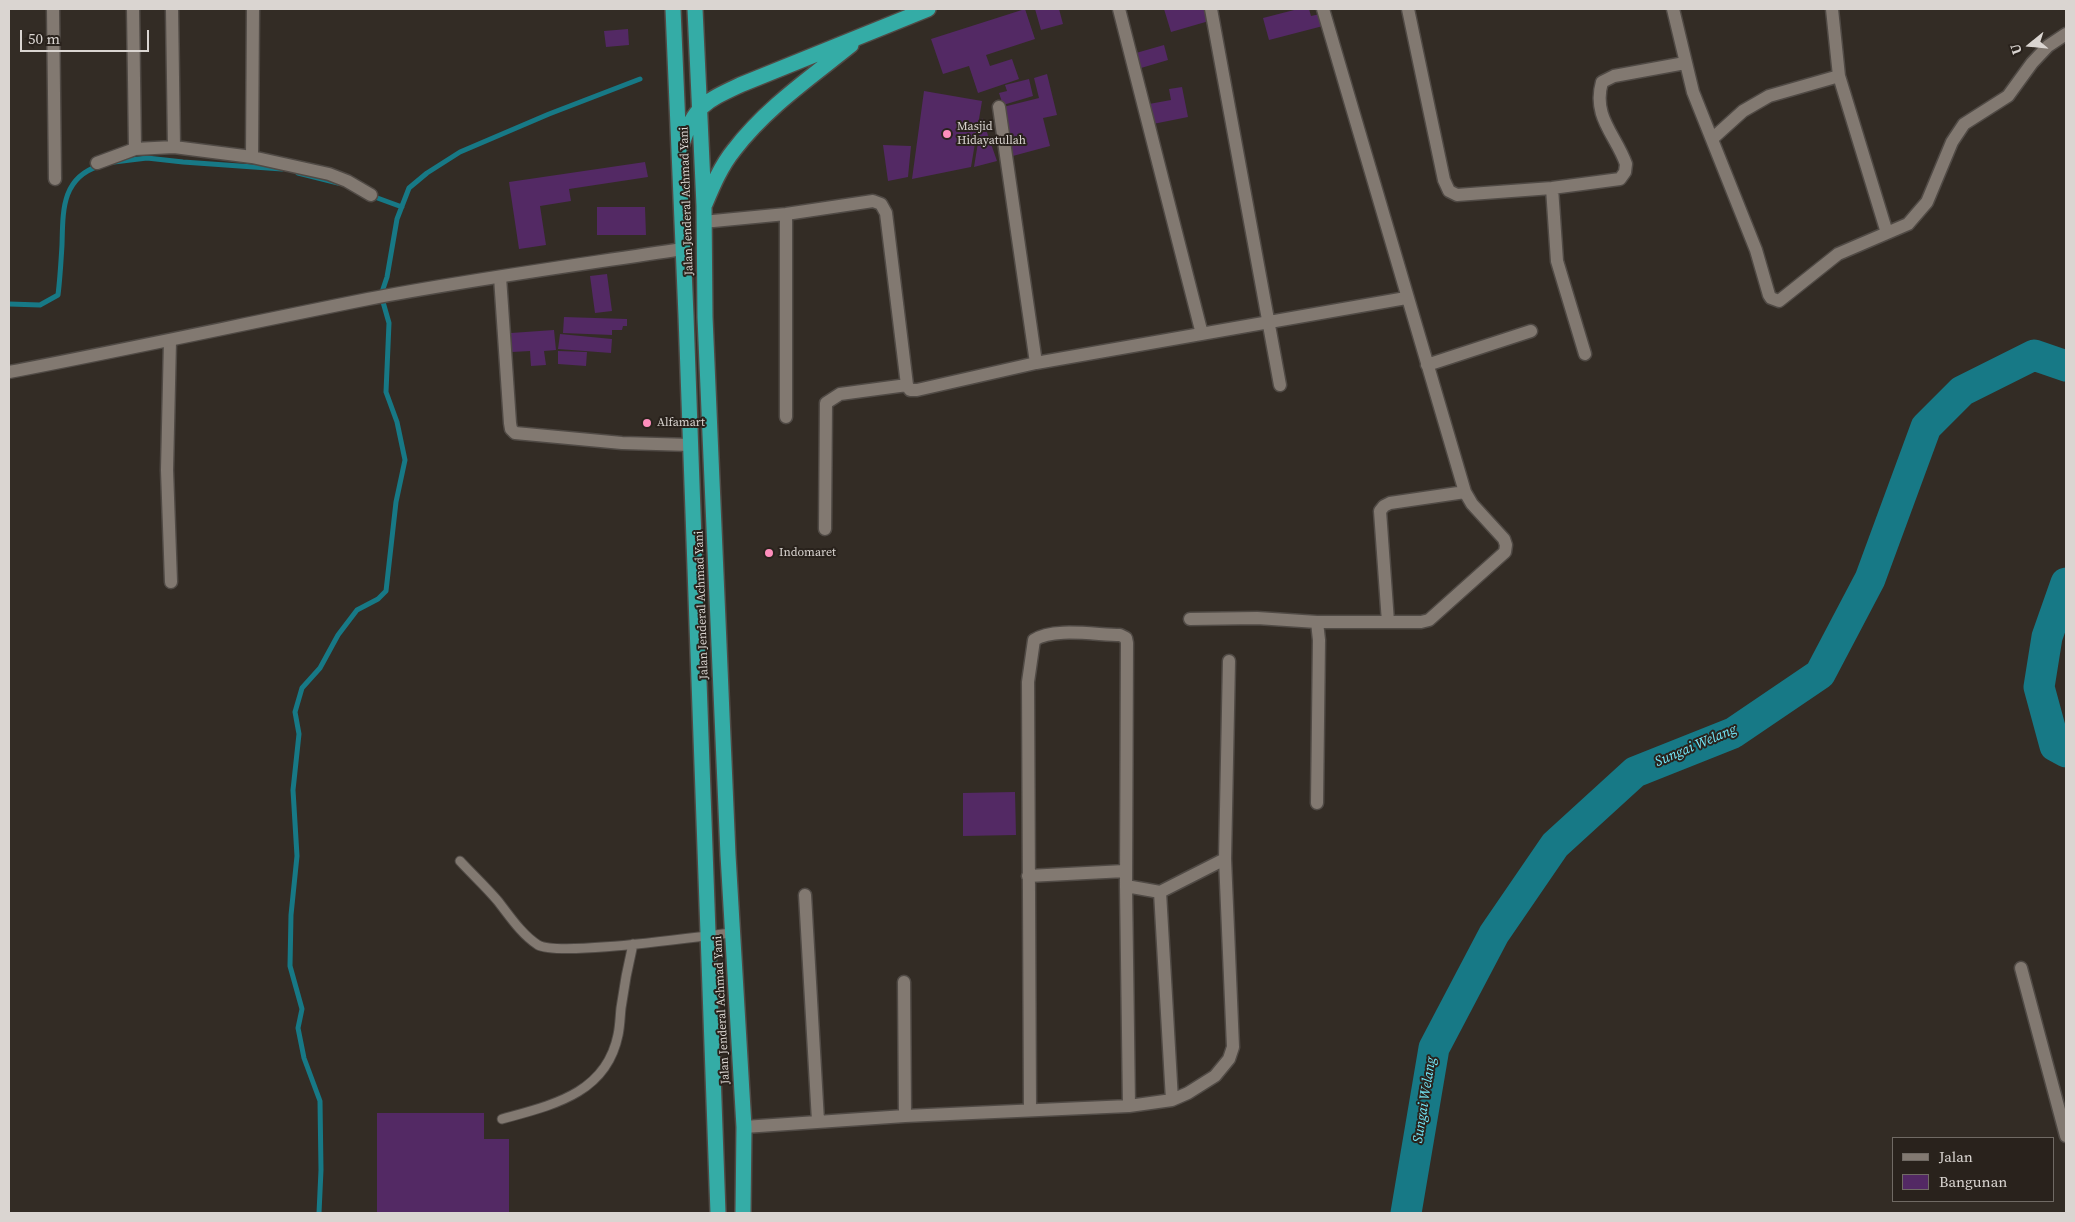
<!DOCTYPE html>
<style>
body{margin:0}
#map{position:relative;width:2075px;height:1222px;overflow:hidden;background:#332c25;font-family:"Source Serif 4",serif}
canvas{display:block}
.frame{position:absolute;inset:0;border:10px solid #dad5d1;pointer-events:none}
.legend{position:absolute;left:1892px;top:1137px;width:162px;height:65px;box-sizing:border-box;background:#29221c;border:1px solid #706a64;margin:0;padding:6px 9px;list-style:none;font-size:15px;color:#dad5d1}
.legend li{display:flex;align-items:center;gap:10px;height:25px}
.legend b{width:25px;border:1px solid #706a64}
.north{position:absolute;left:2005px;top:20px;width:50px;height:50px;-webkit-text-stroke:4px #29221c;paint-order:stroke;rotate:253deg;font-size:14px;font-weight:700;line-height:20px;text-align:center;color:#dad5d1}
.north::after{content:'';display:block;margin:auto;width:18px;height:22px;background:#dad5d1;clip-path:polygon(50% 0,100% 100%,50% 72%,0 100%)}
.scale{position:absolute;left:20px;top:30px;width:129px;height:22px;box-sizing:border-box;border:2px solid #dad5d1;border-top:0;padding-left:6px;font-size:15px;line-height:18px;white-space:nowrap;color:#dad5d1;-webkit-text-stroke:4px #29221c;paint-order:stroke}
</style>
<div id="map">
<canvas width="2075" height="1222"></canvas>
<div class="frame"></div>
<ul class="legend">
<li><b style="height:6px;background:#827971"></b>Jalan</li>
<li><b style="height:14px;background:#532964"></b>Bangunan</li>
</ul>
<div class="north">U</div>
<div class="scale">50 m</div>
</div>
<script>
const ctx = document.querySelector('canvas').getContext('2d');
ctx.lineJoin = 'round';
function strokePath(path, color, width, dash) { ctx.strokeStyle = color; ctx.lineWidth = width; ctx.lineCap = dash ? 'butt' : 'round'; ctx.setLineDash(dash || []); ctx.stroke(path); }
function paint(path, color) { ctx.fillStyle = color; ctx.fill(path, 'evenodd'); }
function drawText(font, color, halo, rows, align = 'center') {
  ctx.font = font + ' "Source Serif 4",serif'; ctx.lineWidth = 4; ctx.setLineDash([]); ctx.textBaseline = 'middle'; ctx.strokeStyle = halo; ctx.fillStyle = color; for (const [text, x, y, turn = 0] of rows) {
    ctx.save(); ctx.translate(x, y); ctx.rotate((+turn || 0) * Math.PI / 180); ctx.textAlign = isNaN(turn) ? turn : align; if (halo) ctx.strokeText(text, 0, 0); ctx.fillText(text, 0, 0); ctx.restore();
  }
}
strokePath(new Path2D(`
 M114 162 147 158 183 162 282 169
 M298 173 338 183
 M372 196 402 207
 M9 304 40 305 58 295C60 279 61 262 62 245 63 212 61 178 99 166
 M319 1213 321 1170 320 1101 304 1058 298 1028 302 1009 290 966 291 915 297 856 293 790 299 734 295 712 302 688 320 668 338 635 357 610 378 599 386 591 396 502 405 460 397 422 386 392 389 323 381 295 387 277 397 219 409 188 427 173 460 152 549 114 640 79`), '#177986', 5);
strokePath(new Path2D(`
 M2066 583 2047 637 2039 687 2055 746 2066 752
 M1406 1213 1434 1048 1494 934 1555 845 1635 772 1733 733 1820 674 1870 579 1926 427 1962 391 2034 355 2066 366`), '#177986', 31);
paint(new Path2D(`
 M1025 9 1035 39 986 55 990 66 1012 59 1019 79 978 93 969 66 943 74 931 39Z
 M1035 9H1059L1063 24 1041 30Z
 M1164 9H1206L1209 21 1171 32Z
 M1298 9H1309L1311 16 1320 14 1323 26 1269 40 1263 18Z
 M628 29 629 45 606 47 604 31Z
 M1164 45 1168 60 1141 68 1136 53Z
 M1047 74 1057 115 1043 118 1050 146 1009 157 1005 142 1011 140 1003 107 1039 98 1034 78Z
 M1029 79 1033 96 1003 105 999 93 1007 91 1005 85Z
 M1182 87 1188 117 1153 124 1149 104 1171 100 1169 89Z
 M924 91 982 101 971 167 912 179Z
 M982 118 997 161 974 167Z
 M883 145 911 146 908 177 888 181Z
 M645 162 648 177 569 189 571 201 540 206 546 245 519 249 509 182Z
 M597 207H645L646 235H597Z
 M607 274 612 311 595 313 590 276Z
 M564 317 627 319V326H623L622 330H612V335L563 333Z
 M554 330 556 350 544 351 546 365 531 366 530 351 512 352 511 333Z
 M560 334 612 339 611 353 558 349Z
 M558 351 587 352 586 366 558 364Z
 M1015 792 1016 835 963 836V793Z
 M377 1113H484V1139H509V1213H377Z`), '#532964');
const lane = new Path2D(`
 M460 861C472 874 485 886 497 900 509 915 521 934 538 945 560 957 700 936 732 933
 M502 1119C552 1105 606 1094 618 1035 620 1026 620 1017 621 1008 624 986 628 965 633 944`);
const street = new Path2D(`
 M53 9 55 179
 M133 9 135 149
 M172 9 174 147
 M1119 9 1202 334
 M1211 9 1280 385
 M1408 9 1444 180 1449 191 1457 195 1552 188 1620 179 1625 172 1626 164C1616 135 1592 117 1602 82L1614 76 1685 63
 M1673 9 1693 92 1756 250 1769 295 1771 298 1779 301 1838 254 1908 224 1927 202 1952 142 1964 124 2008 96 2032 63 2048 46 2066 34
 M1832 9 1839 76 1887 233
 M999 107 1036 363
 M1712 139 1743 111 1769 96 1839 76
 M252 157 253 9
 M97 163 135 149 174 147 252 157 329 174 347 181 371 195
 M1552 188 1557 261 1585 354
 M786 214V417
 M703 222 786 214 873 201 881 204 886 213 907 385 910 390H917L1036 363 1406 298
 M500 277 510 423 511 429 515 433 622 443 691 445
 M170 341 167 470 171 582
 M1427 365 1531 331
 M825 529 826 403 840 394 907 385
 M1190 619 1257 618 1317 622
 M1388 622 1380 511 1384 506 1390 503 1465 492
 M1317 803 1319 640 1317 622H1421L1429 620 1505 552 1506 545 1504 539 1472 504 1465 492 1323 9
 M1028 876 1125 871
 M1126 886 1129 1106
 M1160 892 1172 1100
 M805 895 818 1121
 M2021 968 2066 1136
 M904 982 905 1116
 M1030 1110 1028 682 1034 640C1053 627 1097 635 1120 635L1126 638 1127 643 1126 886 1160 892 1225 859
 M744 1127 905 1116 1129 1106 1172 1100 1188 1093 1215 1076 1229 1059 1233 1047 1225 859 1229 661`);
const secondary = new Path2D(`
 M9 372C129 349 248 323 368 299 472 279 578 265 682 249`);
const highway = new Path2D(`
 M673 9 686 316 718 1213
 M695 9 704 206 705 317 728 855 744 1127 743 1213
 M682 144C694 106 706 101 740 85L928 9
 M705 204C713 185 721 166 734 150 766 108 810 78 851 45`);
strokePath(lane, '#504a45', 11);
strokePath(street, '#504a45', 15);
strokePath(secondary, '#504a45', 15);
strokePath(highway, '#504a45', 18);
strokePath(lane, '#827971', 9);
strokePath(street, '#827971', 12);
strokePath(secondary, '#827971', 12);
strokePath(highway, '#34aca6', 15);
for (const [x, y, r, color] of [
 [947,134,5,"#fe8ebc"],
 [647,423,5,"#fe8ebc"],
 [769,553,5,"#fe8ebc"]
]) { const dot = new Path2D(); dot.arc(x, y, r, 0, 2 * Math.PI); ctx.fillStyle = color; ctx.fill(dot); strokePath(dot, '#29221c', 2); }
drawText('12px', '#dad5d1', '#29221c', [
 ["Masjid",957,127],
 ["Hidayatullah",957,141],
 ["Alfamart",657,423],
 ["Indomaret",779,553]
], 'left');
drawText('12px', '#dad5d1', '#29221c', [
 ["Jalan Jenderal Achmad Yani",687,201,-92],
 ["Jalan Jenderal Achmad Yani",702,605,-92],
 ["Jalan Jenderal Achmad Yani",722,1010,-93]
]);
drawText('italic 14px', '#74eafc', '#29221c', [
 ["Sungai Welang",1696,746,-23],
 ["Sungai Welang",1425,1100,-81]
]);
</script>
